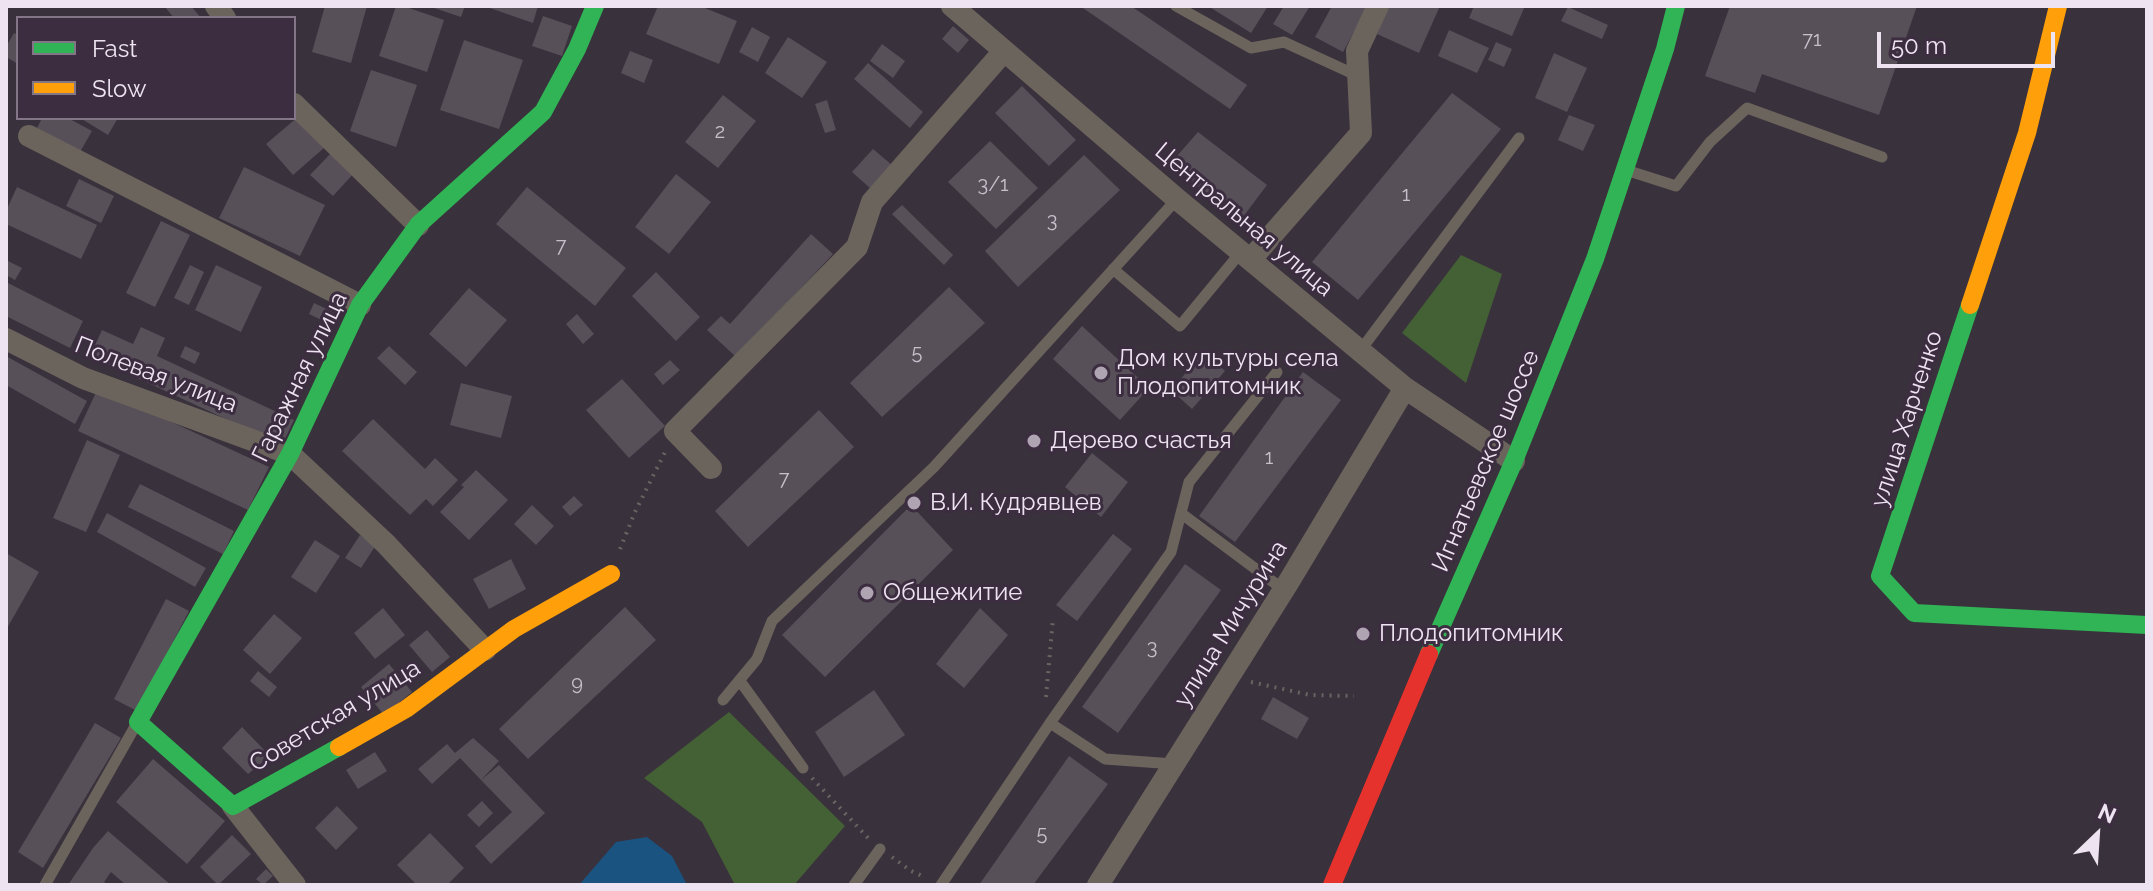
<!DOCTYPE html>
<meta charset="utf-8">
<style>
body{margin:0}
#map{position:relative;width:2153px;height:891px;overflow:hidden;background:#39313c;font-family:Raleway,sans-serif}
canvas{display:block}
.frame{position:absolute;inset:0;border:8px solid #eee4f1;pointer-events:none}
.legend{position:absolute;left:16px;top:16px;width:280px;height:104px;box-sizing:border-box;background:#3c2d40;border:2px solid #837687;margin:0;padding:10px 14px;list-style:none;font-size:24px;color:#eee4f1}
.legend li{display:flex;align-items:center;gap:16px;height:40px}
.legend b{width:40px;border:2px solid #837687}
.north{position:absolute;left:2057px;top:795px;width:80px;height:80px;-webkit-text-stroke:6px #3c2d40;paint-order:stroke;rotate:25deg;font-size:22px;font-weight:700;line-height:32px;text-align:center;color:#eee4f1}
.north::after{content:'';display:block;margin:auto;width:28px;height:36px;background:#eee4f1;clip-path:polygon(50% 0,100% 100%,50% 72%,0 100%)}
.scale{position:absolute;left:1877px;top:32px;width:178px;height:36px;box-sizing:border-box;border:4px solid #eee4f1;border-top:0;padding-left:10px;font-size:24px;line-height:28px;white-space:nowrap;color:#eee4f1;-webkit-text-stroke:6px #3c2d40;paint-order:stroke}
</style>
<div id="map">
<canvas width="2153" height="891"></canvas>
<div class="frame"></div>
<ul class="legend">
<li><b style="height:10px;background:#30b455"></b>Fast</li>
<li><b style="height:10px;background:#ff9f0a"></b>Slow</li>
</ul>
<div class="north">N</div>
<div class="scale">50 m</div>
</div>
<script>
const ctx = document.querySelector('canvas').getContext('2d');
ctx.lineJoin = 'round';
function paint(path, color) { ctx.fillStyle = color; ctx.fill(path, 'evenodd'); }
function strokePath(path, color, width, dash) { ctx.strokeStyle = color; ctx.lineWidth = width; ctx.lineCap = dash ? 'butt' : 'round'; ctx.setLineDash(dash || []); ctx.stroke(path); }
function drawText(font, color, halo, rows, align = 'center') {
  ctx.font = font + ' Raleway,sans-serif'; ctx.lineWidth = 6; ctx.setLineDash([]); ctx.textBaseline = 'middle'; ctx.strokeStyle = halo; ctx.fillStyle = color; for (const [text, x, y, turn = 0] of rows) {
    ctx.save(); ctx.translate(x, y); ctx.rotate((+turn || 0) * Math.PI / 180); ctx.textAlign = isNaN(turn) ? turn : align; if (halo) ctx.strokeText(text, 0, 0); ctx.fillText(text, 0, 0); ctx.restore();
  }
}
paint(new Path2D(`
 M1461 255 1502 274 1466 383 1402 333Z
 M729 712 845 826 794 885H735L702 822 644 778Z`), '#446035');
paint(new Path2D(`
 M647 837 672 856 687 885H579L616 842Z`), '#1b5380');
paint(new Path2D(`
 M166 6H191L201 18H174L165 7Z
 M325 6H367L351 63 312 52Z
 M396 6H403L444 20 427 72 379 56Z
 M428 6H465L461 17Z
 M484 6H538L533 23Z
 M658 6H700L737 21 719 64 646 34Z
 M1080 6H1131L1247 85 1230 109Z
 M1208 6H1268L1251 33Z
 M1284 6H1310L1292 35 1273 24Z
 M1332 6H1368L1343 52 1315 37Z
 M1389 6H1440L1419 53 1377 34Z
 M1474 6H1525L1512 36 1469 18Z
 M1730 6H1917L1879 115 1762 74 1755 93 1705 76Z
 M1568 7 1608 25 1602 39 1561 21Z
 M543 16 572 26 562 56 532 46Z
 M953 26 969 40 958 53 942 39Z
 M752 27 770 37 758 62 739 52Z
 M1449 30 1489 48 1477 73 1438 56Z
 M14 33 18 35V64L6 57V47Z
 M788 37 827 62 802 98 765 73Z
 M464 40 523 60 499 129 440 110Z
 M1496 42 1512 49 1504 67 1488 60Z
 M882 44 905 61 893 78 870 61Z
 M630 51 653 60 644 83 621 73Z
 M1554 53 1587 68 1567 112 1535 98Z
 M868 63 923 112 910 128 854 79Z
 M371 70 417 85 396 147 350 131Z
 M1022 86 1076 140 1049 166 995 113Z
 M1452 93 1501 129 1358 300 1312 262Z
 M723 95 756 121 718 168 685 142Z
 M827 100 836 130 825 133 815 104Z
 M1569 115 1595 125 1583 151 1558 140Z
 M299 116 325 147 293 175 266 144Z
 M42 118H68L92 131 80 152 37 128Z
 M80 118H118L108 135Z
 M1198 132 1267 185 1240 221 1170 164Z
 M990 141 1038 188 996 229 948 182Z
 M873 149 892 165 871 189 852 172Z
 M333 151 355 172 333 196 310 175Z
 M1084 155 1120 190 1018 287 985 251Z
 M244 167 325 205 300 256 219 218Z
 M676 174 711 202 669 254 635 227Z
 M79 179 114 196 101 223 66 206Z
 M17 187 97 225 81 259 6 224V211Z
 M527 187 626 268 595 306 496 224Z
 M902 205 953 255 944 265 892 214Z
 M161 221 190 235 155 307 126 293Z
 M811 234 833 254 736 357 707 330 721 316 730 324Z
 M6 260 22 268 15 280 6 275Z
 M190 265 204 272 189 305 174 298Z
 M216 265 262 287 241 332 195 310Z
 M656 272 700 317 676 341 632 296Z
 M6 282 83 321 70 348 6 316Z
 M949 287 985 323 882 417 850 383Z
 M469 288 507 320 466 367 429 334Z
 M314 303 337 314 332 325 309 314Z
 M577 314 594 334 583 344 566 324Z
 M1082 326 1149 388 1120 420 1053 359Z
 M141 327 165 338 157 356 294 420 282 445 90 356 102 330 133 344Z
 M185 346 200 353 195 364 180 357Z
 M389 346 417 372 405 385 377 358Z
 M1204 352 1225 371 1192 409 1171 390Z
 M6 356 87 401 75 424 6 385Z
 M670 360 680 370 663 385 654 374Z
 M1303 372 1341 400 1235 542 1199 516Z
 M622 379 665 426 629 458 586 410Z
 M461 383 512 396 501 438 450 425Z
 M98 388 269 467 248 510 78 431Z
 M819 410 854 447 748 547 715 511Z
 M373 419 425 469 435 458 458 480 433 506 426 499 410 515 342 451Z
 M87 440 120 455 86 532 53 518Z
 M1092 453 1128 482 1101 517 1065 487Z
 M476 470 508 500 469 540 440 512 464 487 461 485Z
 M140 484 234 531 223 554 128 507Z
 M574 496 583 505 570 516 562 507Z
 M532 505 554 526 536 545 514 524Z
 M911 505 953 550 825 677 782 635Z
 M107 513 206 568 195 587 97 532Z
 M1113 534 1132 549 1077 621 1056 605Z
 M360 535 376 545 361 568 345 558Z
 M315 540 340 556 316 593 291 577Z
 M6 553 39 572 6 630Z
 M511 559 526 589 489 609 473 579Z
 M1185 564 1221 590 1118 733 1082 707Z
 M166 599 189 611 137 711 114 699Z
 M625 607 656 640 528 759 499 729Z
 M383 608 405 635 375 659 354 633Z
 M980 608 1008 635 964 688 936 664Z
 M274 614 302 638 270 674 243 650Z
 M427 630 450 657 432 672 409 645Z
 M389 664 412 692 384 715 361 687Z
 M258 671 277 687 269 697 250 681Z
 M874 690 905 735 844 777 815 732Z
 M1273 697 1309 718 1297 739 1261 719Z
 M95 723 121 738 43 868 18 852Z
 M242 727 270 756 248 774 222 748Z
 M473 738 499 761 481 780 499 765 545 813 491 864 475 846 512 812 481 780 460 758 432 784 418 769 447 744 455 753Z
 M375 752 387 771 358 789 346 770Z
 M1069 756 1108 784 1033 885H979Z
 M153 759 225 821 187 864 116 802Z
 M482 801 493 813 479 827 467 815Z
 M337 806 358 828 336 850 315 828Z
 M108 831 171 885H126L111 872 104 882 109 885H68L93 848Z
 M430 833 464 868 447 885H417L397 865Z
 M232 835 251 854 218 885 200 867Z
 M266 869 273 876 263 885 256 879Z`), '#575059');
strokePath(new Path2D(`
 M620 549 635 512 665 452
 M1251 682 1310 695 1354 696
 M1046 697 1053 619
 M812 778 869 839
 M892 857 911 871 925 877`), '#696461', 4, [2, 6]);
strokePath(new Path2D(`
 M1176 6 1251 48 1284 42 1358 76
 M1629 171 1676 186 1710 142 1747 108 1882 157
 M1113 269 1180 326 1241 252
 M1360 351 1519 138
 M1182 514 1284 590
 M740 681 803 768
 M723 700 757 659 772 621 934 467 1177 199
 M1050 723 1105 759 1174 764
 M45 885 137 723
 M854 885 880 849
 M941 885 1050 723 1171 552 1189 482 1277 372`), '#6b645c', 11);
strokePath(new Path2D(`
 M216 6 225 18
 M952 6 1177 199 1405 388 1514 461
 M294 104 418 225
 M29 136 360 305
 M1251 259 1361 133 1357 51 1378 6
 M6 339 83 378 290 454 386 544 485 650
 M711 468 675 431 857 247 872 202 1004 51
 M233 806 295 885
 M1098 885 1288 583 1405 388`), '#6b645c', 22);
strokePath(new Path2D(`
 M1970 305 1880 576 1914 613 2147 625
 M1429 654 1514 461 1595 259 1665 49 1676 6
 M339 747 233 806 138 722 290 454 360 305 418 225 543 112 577 49 595 6`), '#30b455', 18);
strokePath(new Path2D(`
 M1970 305 2027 133 2058 6
 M339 747 406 709 514 629 611 574`), '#ff9f0a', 18);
strokePath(new Path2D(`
 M1332 885 1429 654`), '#e5322d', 18);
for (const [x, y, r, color] of [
 [1101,373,8,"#afa5b2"],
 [1034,441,8,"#afa5b2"],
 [914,503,8,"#afa5b2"],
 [867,593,8,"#afa5b2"],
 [1363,634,8,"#afa5b2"]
]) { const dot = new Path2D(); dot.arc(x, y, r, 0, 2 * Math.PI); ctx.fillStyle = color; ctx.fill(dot); strokePath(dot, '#3c2d40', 3); }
drawText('20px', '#c8bfcb', null, [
 ["71",1812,40],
 ["2",720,132],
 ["3/1",993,185],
 ["1",1406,195],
 ["3",1052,221],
 ["7",561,246],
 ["5",917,353],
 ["1",1269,458],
 ["7",784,479],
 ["3",1152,648],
 ["9",577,684],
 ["5",1042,834]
]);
drawText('24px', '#eee4f1', '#3c2d40', [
 ["Центральная улица",1244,220,40],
 ["Полевая улица",156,375,21],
 ["Гаражная улица",300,377,-64],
 ["улица Харченко",1907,419,-72],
 ["Игнатьевское шоссе",1486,461,-67],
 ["улица Мичурина",1231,624,-58],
 ["Советская улица",335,716,-31]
]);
drawText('24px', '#eee4f1', '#3c2d40', [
 ["Дом культуры села",1117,359],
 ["Плодопитомник",1117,387],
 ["Дерево счастья",1050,441],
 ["В.И. Кудрявцев",930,503],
 ["Общежитие",883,593],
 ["Плодопитомник",1379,634]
], 'left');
</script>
